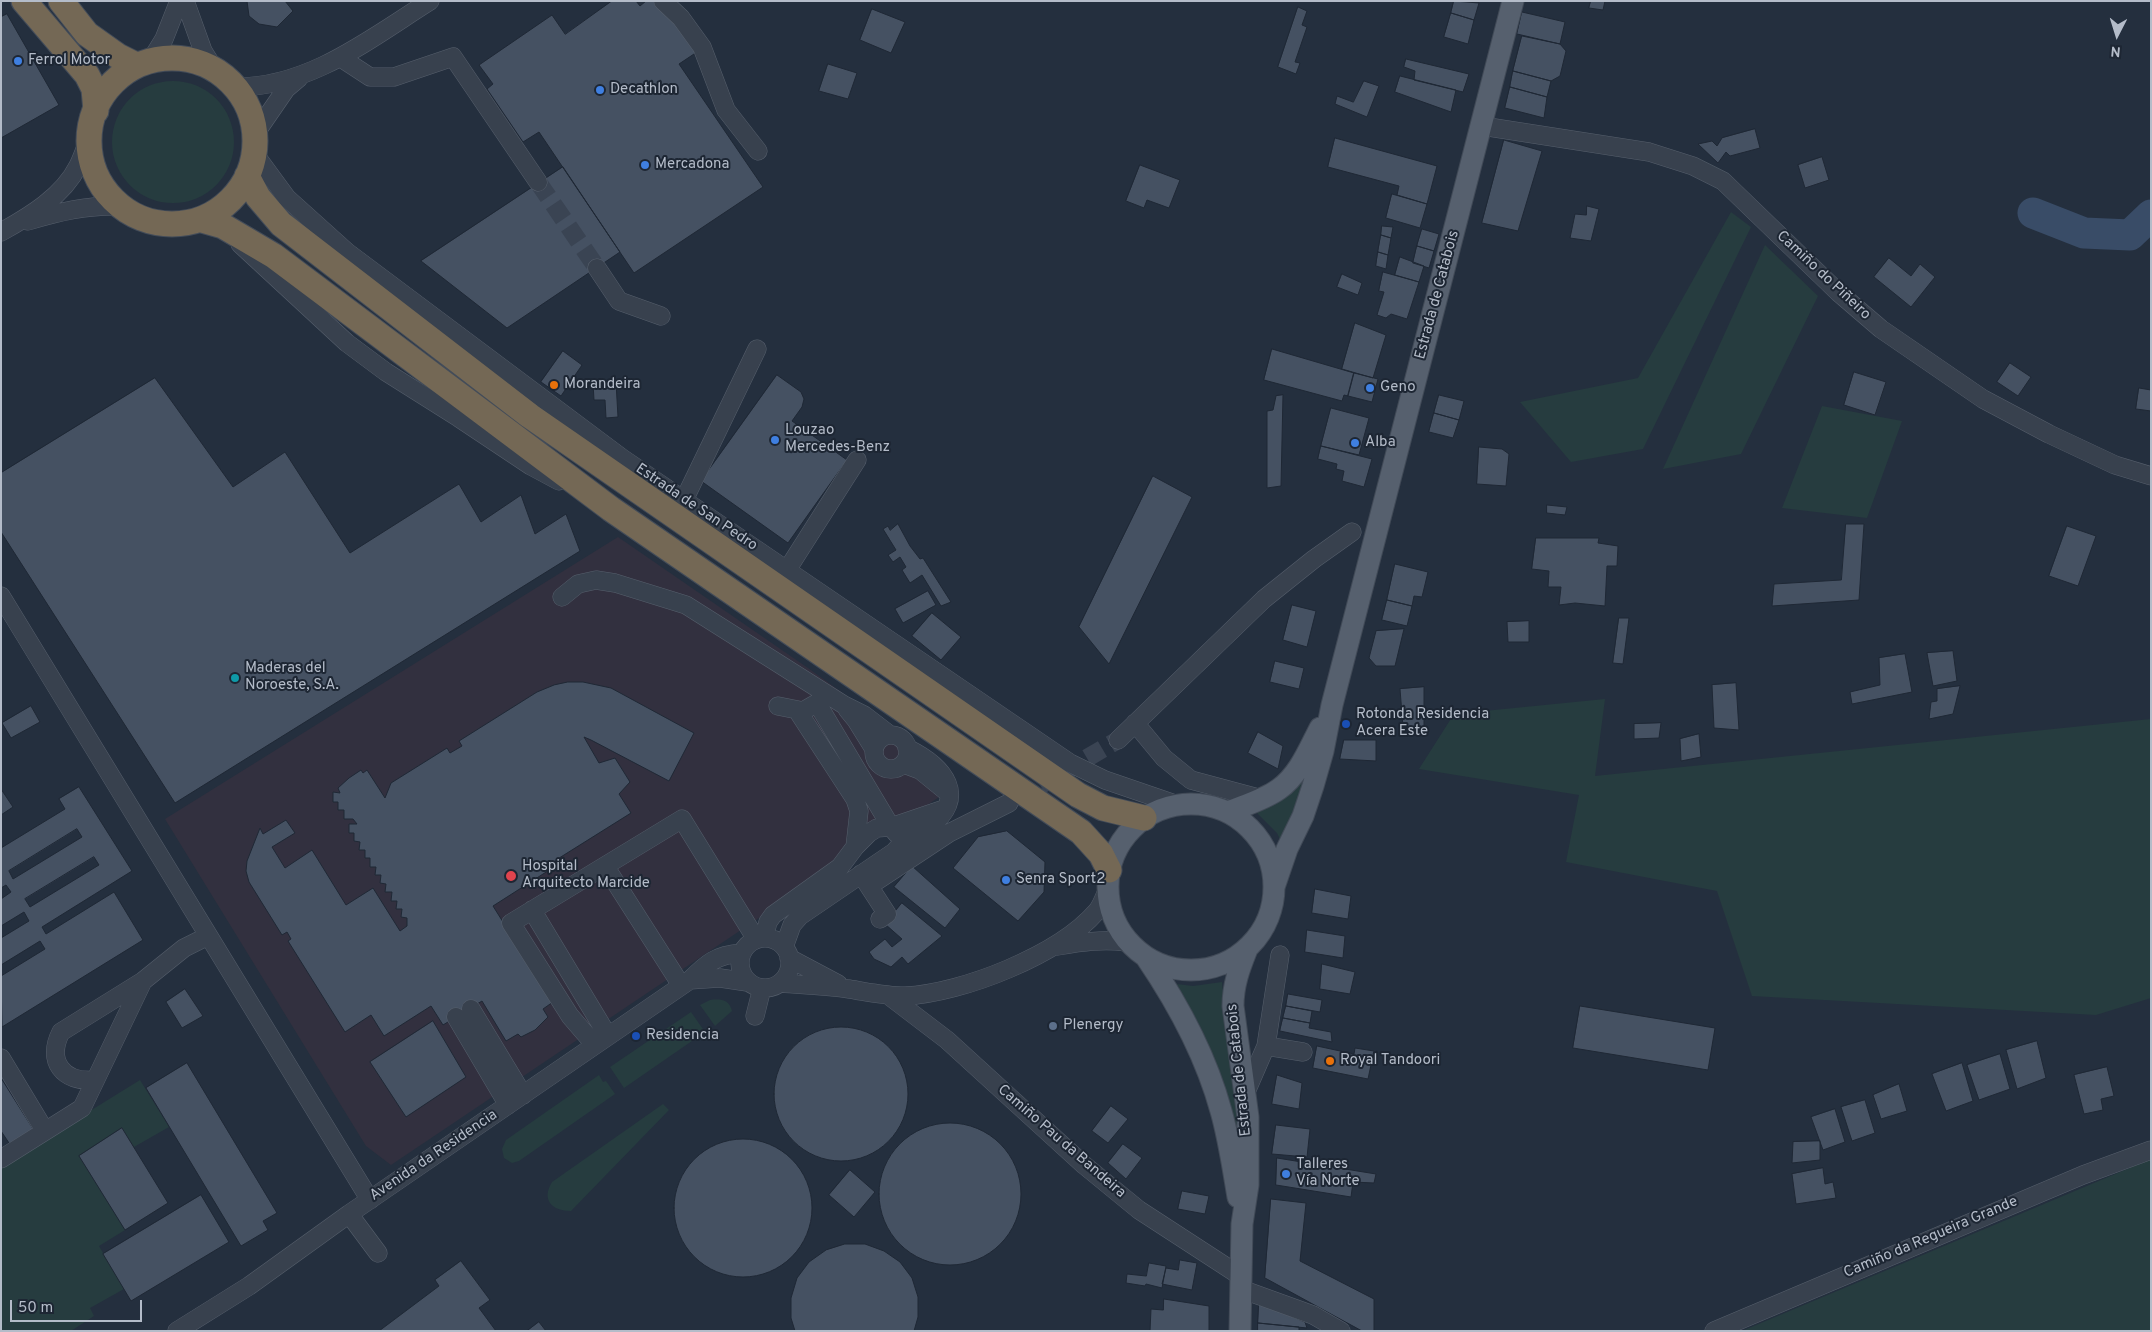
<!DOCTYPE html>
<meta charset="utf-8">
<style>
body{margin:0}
#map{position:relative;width:2152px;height:1332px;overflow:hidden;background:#242f3e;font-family:Overpass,sans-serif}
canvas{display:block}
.frame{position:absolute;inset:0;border:2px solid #b4bcc9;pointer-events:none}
.north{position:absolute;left:2092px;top:10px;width:50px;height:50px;-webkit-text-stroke:4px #1d2633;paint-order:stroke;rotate:185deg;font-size:14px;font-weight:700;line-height:20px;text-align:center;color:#b4bcc9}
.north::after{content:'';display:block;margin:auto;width:18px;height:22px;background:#b4bcc9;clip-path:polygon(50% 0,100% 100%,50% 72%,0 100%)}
.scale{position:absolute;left:10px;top:1300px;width:132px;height:22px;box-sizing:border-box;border:2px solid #b4bcc9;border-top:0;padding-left:6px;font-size:15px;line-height:18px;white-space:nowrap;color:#b4bcc9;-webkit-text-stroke:4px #1d2633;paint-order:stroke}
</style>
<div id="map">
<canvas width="2152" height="1332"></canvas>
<div class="frame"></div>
<div class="north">N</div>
<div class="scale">50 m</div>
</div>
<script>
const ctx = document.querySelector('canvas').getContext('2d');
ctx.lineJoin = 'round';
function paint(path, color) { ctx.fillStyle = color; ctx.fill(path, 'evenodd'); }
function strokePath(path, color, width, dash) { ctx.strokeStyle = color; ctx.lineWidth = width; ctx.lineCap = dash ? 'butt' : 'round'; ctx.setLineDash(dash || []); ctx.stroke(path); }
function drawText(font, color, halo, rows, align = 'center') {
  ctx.font = font + ' Overpass,sans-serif'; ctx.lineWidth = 4; ctx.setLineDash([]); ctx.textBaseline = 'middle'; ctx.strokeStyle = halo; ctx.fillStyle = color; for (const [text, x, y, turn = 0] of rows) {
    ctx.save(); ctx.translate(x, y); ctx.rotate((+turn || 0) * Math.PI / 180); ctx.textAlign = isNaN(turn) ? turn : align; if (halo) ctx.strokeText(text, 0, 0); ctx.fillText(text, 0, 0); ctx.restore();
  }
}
paint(new Path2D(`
 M618 537 808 668 941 764 957 785 391 1165 366 1146 165 819Z`), '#32303f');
paint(new Path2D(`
 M112 142a61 61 0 1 1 122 0a61 61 0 1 1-122 0Z
 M1731 212 1751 227 1643 449 1571 462 1520 402 1638 378Z
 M1765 245 1818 296 1741 454 1663 469Z
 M1822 406 1902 421 1867 518 1782 508Z
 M1605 699 1595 776 2151 719V998L2096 1015 1752 996 1717 891 1566 862 1579 795 1419 769 1454 714Z
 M1315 752 1283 845 1277 833 1256 812C1286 803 1298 776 1315 752Z
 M1222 982 1224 1007 1232 1039 1243 1173 1223 1086 1202 1030 1177 984 1193 986Z
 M710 1000C721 999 729 999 732 1011L715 1026 700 1005Z
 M691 1012 705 1032 624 1088 610 1067Z
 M599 1075 603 1082 606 1081 615 1094 519 1161 512 1163 504 1158 502 1149 506 1140Z
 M140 1080 169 1127 134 1147 122 1128 79 1156 125 1230 99 1246 124 1289 90 1308 94 1316 71 1331H1V1166Z
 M663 1104 669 1110 571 1211C552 1211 541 1200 552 1182Z
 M2151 1159V1331H1742Z`), '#263c3f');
strokePath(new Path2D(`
 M2033 213 2084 233 2130 235 2151 215`), '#394c67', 31);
const building = new Path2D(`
 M285 1 293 11 277 27 259 24 249 16 247 1Z
 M612 1H636L640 6 646 1H653L682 31 697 52 679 64 763 187 634 273 539 132 523 142 487 89 493 84 479 65 552 15 565 34Z
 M1454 1 1479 3 1474 20 1451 13Z
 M1591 1H1605L1603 10 1589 8Z
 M1298 7 1307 11 1302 25 1307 27 1295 62 1300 63 1296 74 1278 67Z
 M872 9 905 22 891 53 860 40Z
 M1522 12 1565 22 1560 44 1517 34Z
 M1451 13 1474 20 1468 44 1444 37Z
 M7 14 59 105 1 138V17Z
 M1522 36 1560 44 1566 51 1560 76 1551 81 1513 71Z
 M1406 59 1469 74 1463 92 1414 80 1415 71 1404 67Z
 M828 64 857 73 848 99 819 91Z
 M1513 71 1551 81 1547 97 1510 87Z
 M1400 76 1456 90 1451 112 1395 92Z
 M1364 81 1379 86 1367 117 1335 104 1337 96 1353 102Z
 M1510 87 1547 97 1544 118 1505 108Z
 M1755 129 1760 148 1730 156 1726 152 1718 163 1698 144 1712 141 1717 146 1722 138Z
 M1335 138 1437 166 1427 204 1397 195 1399 186 1328 167Z
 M1504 140 1542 151 1518 231 1482 223Z
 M1822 157 1829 180 1805 188 1798 165Z
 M1140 165 1180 180 1169 208 1147 200 1144 208 1126 201Z
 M563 167 620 252 507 328 421 261Z
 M1392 194 1427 204 1420 228 1386 218Z
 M1587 206 1599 209 1591 241 1570 238 1575 214 1586 215Z
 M1382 226 1393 227 1391 238 1381 235Z
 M1422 229 1439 234 1434 251 1417 246Z
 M1381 235 1391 238 1388 255 1378 252Z
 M1417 246 1434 251 1429 268 1413 263Z
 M1378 252 1388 255 1386 269 1376 266Z
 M1400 257 1424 266 1419 282 1395 275Z
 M1889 258 1911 276 1920 264 1935 277 1911 307 1874 277Z
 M1383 272 1419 282 1407 319 1391 314 1386 318 1377 315 1384 292 1379 291Z
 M1342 274 1362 283 1358 295 1337 287Z
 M1355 323 1386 335 1373 378 1342 369Z
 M1272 349 1354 373 1348 396 1344 395 1342 401 1264 380Z
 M563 351 582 365 561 396 541 382Z
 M2010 363 2031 377 2018 396 1997 382Z
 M1854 372 1886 382 1875 415 1844 405Z
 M1354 373 1378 379 1372 402 1348 396Z
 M777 375 801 392 804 399 802 407 792 421 847 460 788 543 701 481Z
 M155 378 233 487 285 452 350 553 459 484 481 522 521 495 535 534 566 514 580 551 175 803 1 532V473Z
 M616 382 618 417 606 418 605 400H594L593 383Z
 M2139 388 2151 390V411L2136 409Z
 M1283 395 1281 486 1267 488V411L1273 410 1276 396Z
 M1439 395 1464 401 1459 420 1434 413Z
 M1331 408 1369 418 1359 455 1321 446Z
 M1434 413 1459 420 1453 438 1429 432Z
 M1321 446 1372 459 1364 487 1342 481 1344 471 1336 469 1337 464 1318 459Z
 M1479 447 1502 449 1509 454 1506 486 1477 484Z
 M1153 476 1192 497 1109 664 1079 627Z
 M1547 505 1567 507 1565 515 1547 513Z
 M898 524 910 546 920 559 923 558 951 602 941 606 922 575 910 583 902 570 906 567 900 557 893 562 888 555 896 550 883 529 888 526 890 530Z
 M1846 524H1864L1859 600 1772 606 1774 584 1841 580Z
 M2067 526 2096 536 2078 586 2049 576Z
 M1536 538H1599L1598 543 1618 546 1617 566H1607L1605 606 1575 603 1559 605 1561 587H1548L1549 571 1532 569Z
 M1395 564 1428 572 1422 597 1414 596 1412 606 1387 600Z
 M928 591 936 605 903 623 895 609Z
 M1387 600 1412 606 1407 626 1382 620Z
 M1292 605 1316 611 1307 647 1283 640Z
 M932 613 961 637 941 660 912 636Z
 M1619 618H1629L1623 664 1613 663Z
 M1529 621V642H1508L1507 622Z
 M1404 629 1395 666H1376L1369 658 1376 631Z
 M1953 651 1957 681 1933 686 1927 653Z
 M1905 654 1912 692 1852 704 1850 692 1880 685 1879 658Z
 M1275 661 1304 668 1299 689 1270 682Z
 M568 682H583L611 688 694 733 669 781 591 740 584 737 599 763 615 758 630 782 619 794 631 813 556 860 554 867 493 906 553 1002 543 1009 548 1017 535 1030 521 1037 518 1034 506 1041 482 1001 443 1025 431 1006 384 1036 371 1015 345 1032 288 941 291 939 287 932 282 935 249 882 246 871 247 861 260 828 263 834 286 820 295 833 272 847 285 868 312 850 346 905 373 888 400 931 407 926V918L401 917 402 909H396L397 901H391L392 892H385L386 884 380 883 381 875H375L376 867H370V858H365V850H359L360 842 354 841V833H349V824H357L353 819H344V810H338V802H333V792L340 793 338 788 349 778 361 770 363 773 367 770 385 798 391 783 447 748 450 753 462 746 459 741 537 692 554 685Z
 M1736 683 1739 730 1714 728 1712 685Z
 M1960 686 1953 714 1929 719 1931 702 1937 701V689Z
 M1424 687V729L1403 727 1400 689Z
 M31 706 40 722 11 738 2 723Z
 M1661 723 1659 738 1634 739V724Z
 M1258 732 1283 746 1278 769 1248 753Z
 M1699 734 1701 757 1681 761 1680 739Z
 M1344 740H1376V761L1340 759Z
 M79 787 132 871 42 927 46 934 114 892 143 940 2 1027 1 976 45 949 40 941 1 965V938L29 921 24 912 1 926V899L11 892 6 885 1 888V848L65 809 59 799ZM77 829 82 837 13 879 9 871ZM94 857 99 865 30 907 25 899Z
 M1 789 13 807 1 815Z
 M1007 831 1045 862 1044 892 1018 921 953 868 978 837Z
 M912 866 960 909 945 928 894 887Z
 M1315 889 1351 896 1348 919 1312 913Z
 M902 903 942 936 908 964 902 957 891 967 874 959 869 952 885 939 892 947 902 939 885 924Z
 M1307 930 1345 936 1343 958 1305 952Z
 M1322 964 1355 972 1350 994 1320 989Z
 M185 989 203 1016 182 1028 166 1002Z
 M1288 994 1322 1000 1320 1012 1286 1006Z
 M1286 1006 1312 1011 1310 1023 1283 1018Z
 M1580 1006 1715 1028 1708 1070 1573 1048Z
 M1283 1018 1310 1023 1309 1028 1331 1032 1332 1042 1280 1031Z
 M433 1021 466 1077 406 1117 370 1062Z
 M774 1094a67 67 0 1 1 134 0a67 67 0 1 1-134 0Z
 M2037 1041 2046 1078 2017 1089 2006 1050Z
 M1317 1046 1354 1054 1355 1048 1374 1051 1368 1079 1313 1068Z
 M2000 1054 2010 1089 1979 1100 1967 1065Z
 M187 1063 277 1213 263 1221 268 1230 241 1246 146 1088Z
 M1962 1063 1973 1101 1946 1111 1932 1074Z
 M2107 1067 2114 1096 2101 1099 2103 1110 2084 1114 2074 1075Z
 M1277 1075 1302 1083 1299 1109 1272 1104Z
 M1 1078 35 1132 11 1146 1 1131Z
 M1899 1084 1907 1111 1881 1119 1873 1095Z
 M1865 1100 1875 1133 1852 1141 1841 1107Z
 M1111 1106 1128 1119 1108 1143 1092 1131Z
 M1835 1109 1845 1142 1823 1150 1811 1117Z
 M879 1194a71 71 0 1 1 142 0a71 71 0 1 1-142 0Z
 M1276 1125 1310 1129 1307 1157 1272 1154Z
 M122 1128 168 1203 125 1230 79 1156Z
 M674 1208a69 69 0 1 1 138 0a69 69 0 1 1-138 0Z
 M1820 1141V1160L1792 1163 1793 1142Z
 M1123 1144 1142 1158 1126 1179 1108 1163Z
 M1277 1158 1376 1174 1374 1183 1353 1182 1351 1197 1276 1185Z
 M1823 1168 1825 1184 1833 1182 1836 1198 1796 1204 1792 1174Z
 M850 1170 875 1192 854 1217 829 1195Z
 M1182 1191 1209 1196 1205 1214 1178 1209Z
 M201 1195 229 1242 131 1301 103 1254Z
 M1271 1199 1306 1203 1300 1261 1374 1299V1331H1362L1265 1278Z
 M845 1244H865L884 1251 900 1262 912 1278 918 1297V1317L914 1331H795L791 1318V1298L797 1278 809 1262 826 1250Z
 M1180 1260 1197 1263 1192 1290 1162 1284 1166 1268 1178 1270Z
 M461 1261 490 1300 479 1308 496 1331H379L439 1286 435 1280Z
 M1149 1263 1166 1266 1162 1288 1146 1284 1145 1286 1126 1283 1127 1274 1146 1276Z
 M1164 1299 1209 1306V1331H1150L1151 1309 1163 1310Z
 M1259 1303 1305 1322 1307 1328 1258 1323Z
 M539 1322 546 1331H527Z
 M1258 1323 1299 1327V1331H1258Z`);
paint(building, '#455162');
strokePath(building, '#1f2835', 1);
strokePath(new Path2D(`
 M538 182 597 268
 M1017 799 1118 740`), '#3a4453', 18, [18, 9]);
const minor = new Path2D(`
 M185 1 203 51 215 70
 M663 1 681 18 702 47 726 110 758 151
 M341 58 370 77H394L453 57 538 182
 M151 60 164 39 179 1
 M237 87C310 87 371 38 430 1
 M1482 126 1649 152 1693 166 1723 181 1839 293 1881 329 1983 399 2049 434 2115 465 2151 476
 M255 134 286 89 299 78
 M254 153 287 198 347 252 622 458 1070 763 1105 780 1178 805
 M28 221C59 212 87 205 119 206
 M1 232C30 216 63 196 78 166 83 156 86 146 90 136
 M240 244 347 343 386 372 459 418 531 466 559 481
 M597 268 619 301 661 316
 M684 500 757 349
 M787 570 857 460
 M1 596 370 1200
 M562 597 578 584 596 580 615 583 686 605 844 705 864 715 890 735
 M778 706 803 711 817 703 891 827 944 809
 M847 709 856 720 874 749
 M797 710 855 799 859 811 855 847
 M1135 723 1164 758 1191 780 1262 799
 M874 752a17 17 0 1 1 34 0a17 17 0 1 1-34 0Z
 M1118 740 1264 599 1314 559 1352 532
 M904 764 920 770 947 792
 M605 866 681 985
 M861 874 887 914 880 919
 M875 882 949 833 1009 803
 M532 910 608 1036
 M764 938 768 922 773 915 840 867 855 847 869 833 877 828 891 827 897 834
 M740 963a25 25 0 1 1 50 0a25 25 0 1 1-50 0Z
 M1058 946C1082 942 1102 939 1126 942
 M784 947 792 925 800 916 894 852C902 841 917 836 928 828 970 797 944 766 907 748
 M789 958 838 984
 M690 980 720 978 747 982
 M781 983C803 985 826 986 849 989 868 992 886 996 905 996 963 993 1059 955 1097 911 1101 906 1104 898 1107 891
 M888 995 947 1040 1084 1165 1139 1210 1242 1277
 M471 1009 523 1095
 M755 1016 762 988
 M456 1017 508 1105
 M595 1045 570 1016 511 923 682 819 756 939
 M1266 1046 1303 1052
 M1 1058 45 1131
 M95 1080C63 1083 46 1061 61 1032L143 981
 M1246 1092 1266 1046 1280 955
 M1 1159 82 1108 143 981 184 948 208 936
 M349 1214 378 1253
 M1241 1289 1313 1315 1341 1331
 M177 1331 249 1286 349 1214 690 980C707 963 716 955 741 953
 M1714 1331 2083 1175 2151 1150`);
const major = new Path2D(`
 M1108 887a83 83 0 1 1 166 0a83 83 0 1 1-166 0Z
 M1228 812C1245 805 1264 800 1279 789 1299 775 1309 749 1320 728
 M1274 887 1287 849 1303 816 1313 786 1323 751 1332 705 1513 1
 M1146 957C1178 1004 1206 1056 1221 1111 1229 1139 1233 1168 1238 1197
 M1240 1331 1242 1224 1248 1185V1117L1233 1006C1233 985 1239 969 1247 949`);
const highway = new Path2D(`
 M24 1 87 75 94 89 96 111
 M61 1 87 34 118 56 136 65
 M89 141a83 83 0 1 1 166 0a83 83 0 1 1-166 0Z
 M247 176 258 197 281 224 530 416 1078 795 1103 808 1144 818
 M202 220 223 226 274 256 611 509 1081 832 1101 854 1109 870`);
strokePath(minor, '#565f6c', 19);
strokePath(major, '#414a57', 23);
strokePath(highway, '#434c59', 27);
strokePath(minor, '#38414e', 18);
strokePath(major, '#56606e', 21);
strokePath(highway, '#746855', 25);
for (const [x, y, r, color] of [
 [18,61,5,"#3f7fe0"],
 [600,90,5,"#3f7fe0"],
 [645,165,5,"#3f7fe0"],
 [554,385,5,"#e8710a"],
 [1370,388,5,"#3f7fe0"],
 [775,440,5,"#3f7fe0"],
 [1355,443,5,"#3f7fe0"],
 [235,678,5,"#0f9aa8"],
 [1346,724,5,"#1a4fb4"],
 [511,876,6,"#e0444e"],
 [1006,880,5,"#3f7fe0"],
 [1053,1026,5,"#5c6f8a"],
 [636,1036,5,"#1a4fb4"],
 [1330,1061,5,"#e8710a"],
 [1286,1174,5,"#3f7fe0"]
]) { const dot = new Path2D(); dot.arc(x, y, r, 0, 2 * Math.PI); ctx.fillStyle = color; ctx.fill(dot); strokePath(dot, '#1d2633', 2); }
drawText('15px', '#b4bcc9', '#1d2633', [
 ["Ferrol Motor",28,61],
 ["Decathlon",610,90],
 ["Mercadona",655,165],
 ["Morandeira",564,385],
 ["Geno",1380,388],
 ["Louzao",785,431],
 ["Mercedes-Benz",785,448],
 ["Alba",1365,443],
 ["Maderas del",245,669],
 ["Noroeste, S.A.",245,686],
 ["Rotonda Residencia",1356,715],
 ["Acera Este",1356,732],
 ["Hospital",522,867],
 ["Arquitecto Marcide",522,884],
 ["Senra Sport2",1016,880],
 ["Plenergy",1063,1026],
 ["Residencia",646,1036],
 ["Royal Tandoori",1340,1061],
 ["Talleres",1296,1165],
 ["Vía Norte",1296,1182]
], 'left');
drawText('15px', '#b4bcc9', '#1d2633', [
 ["Camiño do Piñeiro",1823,276,43],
 ["Estrada de Catabois",1438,295,-75],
 ["Estrada de San Pedro",696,508,34],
 ["Estrada de Catabois",1240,1070,-96],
 ["Camiño Pau da Bandeira",1061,1142,41],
 ["Avenida da Residencia",434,1156,-34],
 ["Camiño da Regueira Grande",1931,1238,-23]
]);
</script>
